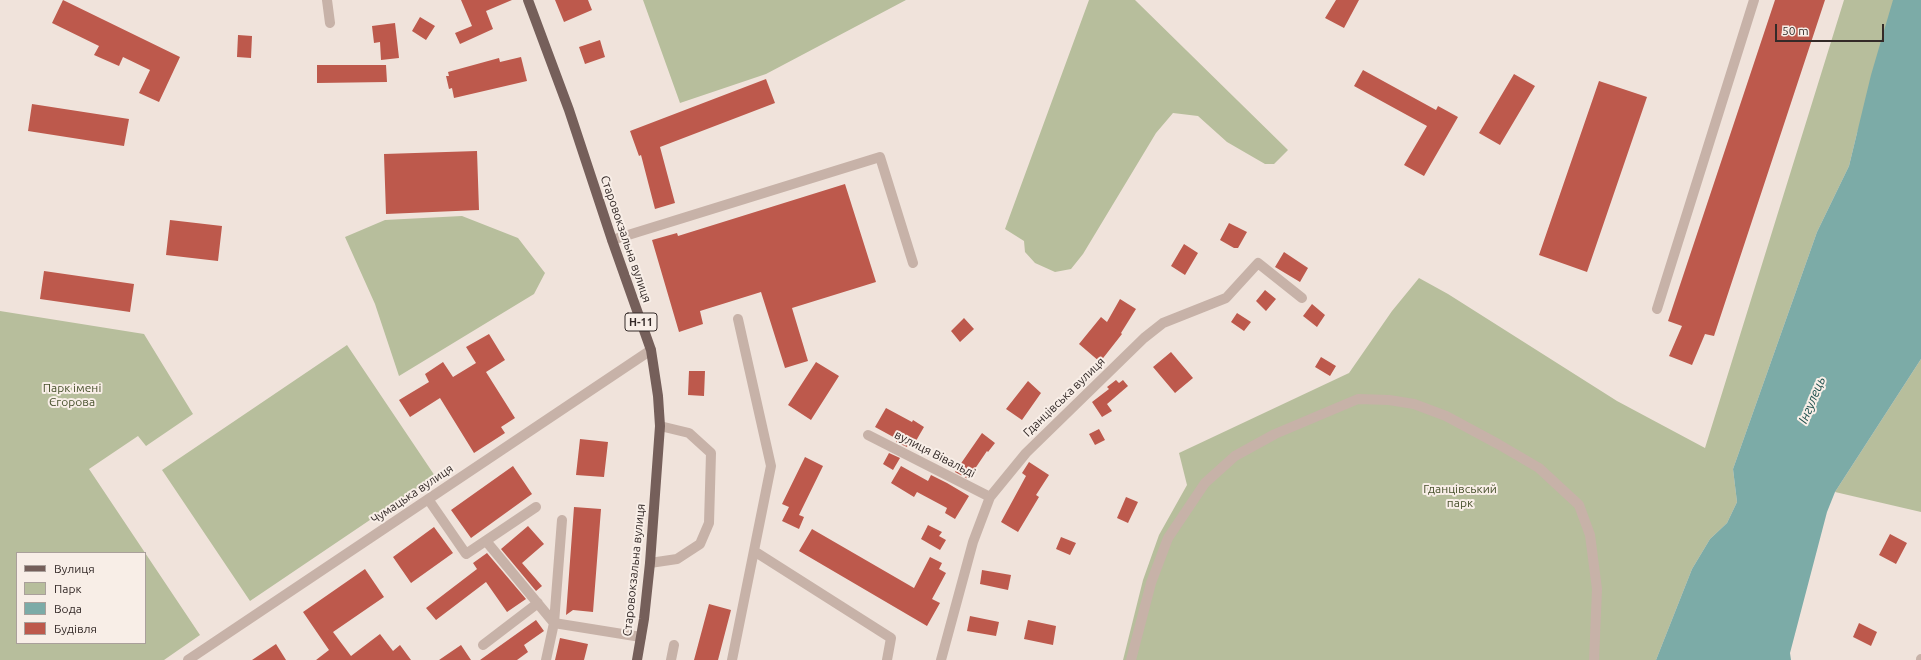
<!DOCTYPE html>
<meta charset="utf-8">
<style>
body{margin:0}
#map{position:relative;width:1921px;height:660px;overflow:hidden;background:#f0e3db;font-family:Ubuntu,sans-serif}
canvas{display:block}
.legend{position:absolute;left:16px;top:552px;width:130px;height:92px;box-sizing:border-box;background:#f8eee7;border:1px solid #aaa09b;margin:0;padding:5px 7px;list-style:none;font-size:12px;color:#342a28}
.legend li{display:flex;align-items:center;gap:8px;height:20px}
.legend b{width:20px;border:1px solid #aaa09b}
.scale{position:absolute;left:1775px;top:24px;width:109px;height:18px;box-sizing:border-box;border:2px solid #342a28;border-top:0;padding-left:5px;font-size:12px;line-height:14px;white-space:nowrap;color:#342a28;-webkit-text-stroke:3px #f8eee7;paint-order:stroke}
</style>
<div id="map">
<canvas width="1921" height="660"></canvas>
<ul class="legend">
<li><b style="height:5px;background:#755f5a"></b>Вулиця</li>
<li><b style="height:11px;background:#b7be9c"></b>Парк</li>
<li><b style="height:11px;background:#7caba7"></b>Вода</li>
<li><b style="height:11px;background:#bd594c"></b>Будівля</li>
</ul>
<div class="scale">50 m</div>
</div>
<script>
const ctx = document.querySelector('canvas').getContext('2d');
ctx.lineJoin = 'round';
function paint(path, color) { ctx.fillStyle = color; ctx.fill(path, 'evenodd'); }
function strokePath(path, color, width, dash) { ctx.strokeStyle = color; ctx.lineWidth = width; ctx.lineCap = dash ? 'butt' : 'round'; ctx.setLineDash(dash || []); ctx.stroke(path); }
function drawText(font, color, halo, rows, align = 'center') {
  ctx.font = font + ' Ubuntu,sans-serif'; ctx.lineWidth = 4; ctx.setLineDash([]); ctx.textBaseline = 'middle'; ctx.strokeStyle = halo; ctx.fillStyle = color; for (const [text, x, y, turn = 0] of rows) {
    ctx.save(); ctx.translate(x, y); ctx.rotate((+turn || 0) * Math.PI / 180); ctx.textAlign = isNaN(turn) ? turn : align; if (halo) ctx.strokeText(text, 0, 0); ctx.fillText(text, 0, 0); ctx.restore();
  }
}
paint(new Path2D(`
 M643 0H906L766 74 680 103Z
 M1089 0H1135L1288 150 1274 164H1265L1227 142 1198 116 1173 113 1156 133 1083 254 1071 269 1055 272 1035 263 1025 252 1024 241 1005 229Z
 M1844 0H1904L1857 133 1849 166 1817 232 1733 469 1737 502 1727 523 1710 539 1692 569 1656 660H1123L1143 580 1159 535 1187 485 1179 453 1349 373 1392 311 1419 278 1448 294 1617 401 1705 448Z
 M462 216 518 238 545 273 534 294 399 376 375 304 345 237 385 220Z
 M0 311 144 334 193 414 146 446 138 436 89 469 200 635 164 660H0ZM17 553H145V643H17Z
 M347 345 435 476 250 601 162 470Z
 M1921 359V512L1835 492Z`), '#b7be9c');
paint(new Path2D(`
 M1893 0H1921V359L1835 492 1827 512 1790 653 1791 660H1656L1692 569 1710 539 1727 523 1737 502 1733 469 1817 232 1849 166 1871 75Z`), '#7caba7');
paint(new Path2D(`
 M63 0 180 57 159 102 139 93 150 70 123 57 119 66 94 55 99 46 52 23Z
 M461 0H512L486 11 493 29 460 44 455 33 472 26Z
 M555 0H588L592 10 564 22Z
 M1336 0H1359L1344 28 1325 18Z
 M1775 0H1825L1714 336 1705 334 1692 365 1669 356 1682 326 1668 321Z
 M420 17 435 26 426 40 412 31Z
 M395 23 399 58 381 60 380 42 374 43 372 26Z
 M238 35 252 36 251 58 237 57Z
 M600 40 605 57 585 64 579 47Z
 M521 57 527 81 454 98 452 88 449 89 446 76H449L448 72 499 58 500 62Z
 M317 65H386L387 82 317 83Z
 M1363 70 1436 110 1438 106 1458 117 1424 176 1404 165 1427 126 1354 86Z
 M1514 74 1535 86 1500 145 1479 133Z
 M766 79 775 103 660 147 675 203 655 209 641 155 639 156 630 131Z
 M1599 81 1647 97 1587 272 1539 255Z
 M32 104 129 119 124 146 28 131Z
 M477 151 479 210 386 214 384 154Z
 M845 184 876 282 792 308 808 361 785 368 761 292 700 311 703 324 679 332 652 240 677 233 678 236Z
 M170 220 222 226 218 261 166 255Z
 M1229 223 1247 232 1238 248H1234L1220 240Z
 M1184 244 1198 253 1185 275 1171 266Z
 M1284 252 1308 268 1300 282 1275 267Z
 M44 271 134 284 130 312 40 299Z
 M1265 290 1276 299 1266 311 1256 301Z
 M1120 299 1136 309 1121 333 1122 334 1100 362 1079 344 1101 317 1107 322Z
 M1312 304 1325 315 1317 327 1303 316Z
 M1237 313 1251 322 1244 331 1231 322Z
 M964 318 974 329 960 342 951 331Z
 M489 334 505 360 486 372 515 418 501 427 505 433 474 453 440 398 410 417 399 400 429 382 425 374 443 362 453 377 476 363 466 347Z
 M1171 352 1193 378 1175 393 1153 367Z
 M1321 357 1336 366 1330 376 1315 367Z
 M816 362 839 376 811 420 788 405Z
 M689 371H705L704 396 688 395Z
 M1116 380 1119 383 1123 380 1128 386 1107 404 1112 411 1102 417 1092 402 1109 389 1107 387Z
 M1028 381 1041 393 1022 420 1006 409Z
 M886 408 912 422 913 420 924 427 913 446 909 443 907 447 896 442 897 439 875 427Z
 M1099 429 1105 440 1095 445 1089 434Z
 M982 433 995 443 988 452 987 451 968 479 955 472Z
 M580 439 608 442 604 477 576 475Z
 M889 453 900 458 893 470 883 464Z
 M805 457 823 466 799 515 804 517 799 529 782 521 789 507 782 504Z
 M1029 462 1049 475 1036 495 1039 497 1018 532 1001 522 1026 476 1022 473Z
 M513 466 532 494 471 538 451 510Z
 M901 466 928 481 931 475 947 483 969 496 955 519 945 513 947 508 917 492 914 497 891 483Z
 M1126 497 1138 502 1128 523 1117 518Z
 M574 507 601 509 593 612 573 610 566 615Z
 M928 525 942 532 939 536 946 540 940 550 921 539Z
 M528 526 544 544 522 563 542 586 536 591 501 549Z
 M434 527 453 553 411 583 393 557Z
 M812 529 914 588 930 557 942 563 939 569 946 573 932 599 940 603 927 626 799 551Z
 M1890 534 1907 543 1896 564 1879 555Z
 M1061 537 1076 543 1070 555 1056 549Z
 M487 553 526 599 507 612 486 582 436 620 426 608 477 569 473 563Z
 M365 569 384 597 333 632 351 656 380 634 393 651 400 645 411 660H316L329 650 303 612Z
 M982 570 1011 575 1008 590 980 584Z
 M709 604 731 610 718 660H694Z
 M970 616 999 622 996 636 967 631Z
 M536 620 544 631 524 645 528 652 517 660H480Z
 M1028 620 1056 626 1053 645 1024 639Z
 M1859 623 1877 632 1871 646 1853 637Z
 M560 638 588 644 584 660H555Z
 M276 644 286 660H252Z
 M461 645 471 660H439Z`), '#bd594c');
strokePath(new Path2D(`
 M327 0 330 23
 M612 240 880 157 913 263
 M1657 309 1754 0
 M868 435 990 497
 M428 499 466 554 536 507
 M486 541 554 623 641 637
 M754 551 891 638 887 660
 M650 563 677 559 700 544 709 523 711 453 689 433 660 426
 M483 645 538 603
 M188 660 651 350
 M546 660 554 623 562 520
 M671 660 674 645
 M732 660 771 466 738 319
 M941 660 973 542 990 497 1026 453 1144 338 1163 323 1226 298 1258 263 1302 298
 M1131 660 1151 583 1168 538 1205 483 1235 456 1275 434 1358 399 1389 400 1414 404 1446 416 1498 444 1539 468 1579 505 1590 535 1597 589 1594 660
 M1921 660V659`), '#c7b2a8', 10);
strokePath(new Path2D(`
 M528 0 569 110 612 240 651 350 658 396 660 426 650 563 644 619 637 660`), '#755f5a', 10);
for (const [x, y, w] of [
 [641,322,32]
]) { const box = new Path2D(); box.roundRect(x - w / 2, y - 9, w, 18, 3); ctx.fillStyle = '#f8eee7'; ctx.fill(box); strokePath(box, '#342a28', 1); }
drawText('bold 11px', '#342a28', null, [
 ["Н-11",641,322]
]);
drawText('12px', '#342a28', '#f8eee7', [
 ["Старовокзальна вулиця",626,239,71],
 ["Гданцівська вулиця",1064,397,-44],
 ["вулиця Вівальді",935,454,27],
 ["Чумацька вулиця",412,494,-34],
 ["Старовокзальна вулиця",634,570,-84]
]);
drawText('12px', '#48512d', '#f8eee7', [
 ["Парк імені",72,388],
 ["Єгорова",72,402],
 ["Гданцівський",1460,489],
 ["парк",1460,503]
]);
drawText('italic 13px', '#20524f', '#f8eee7', [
 ["Інгулець",1812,400,-67]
]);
</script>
